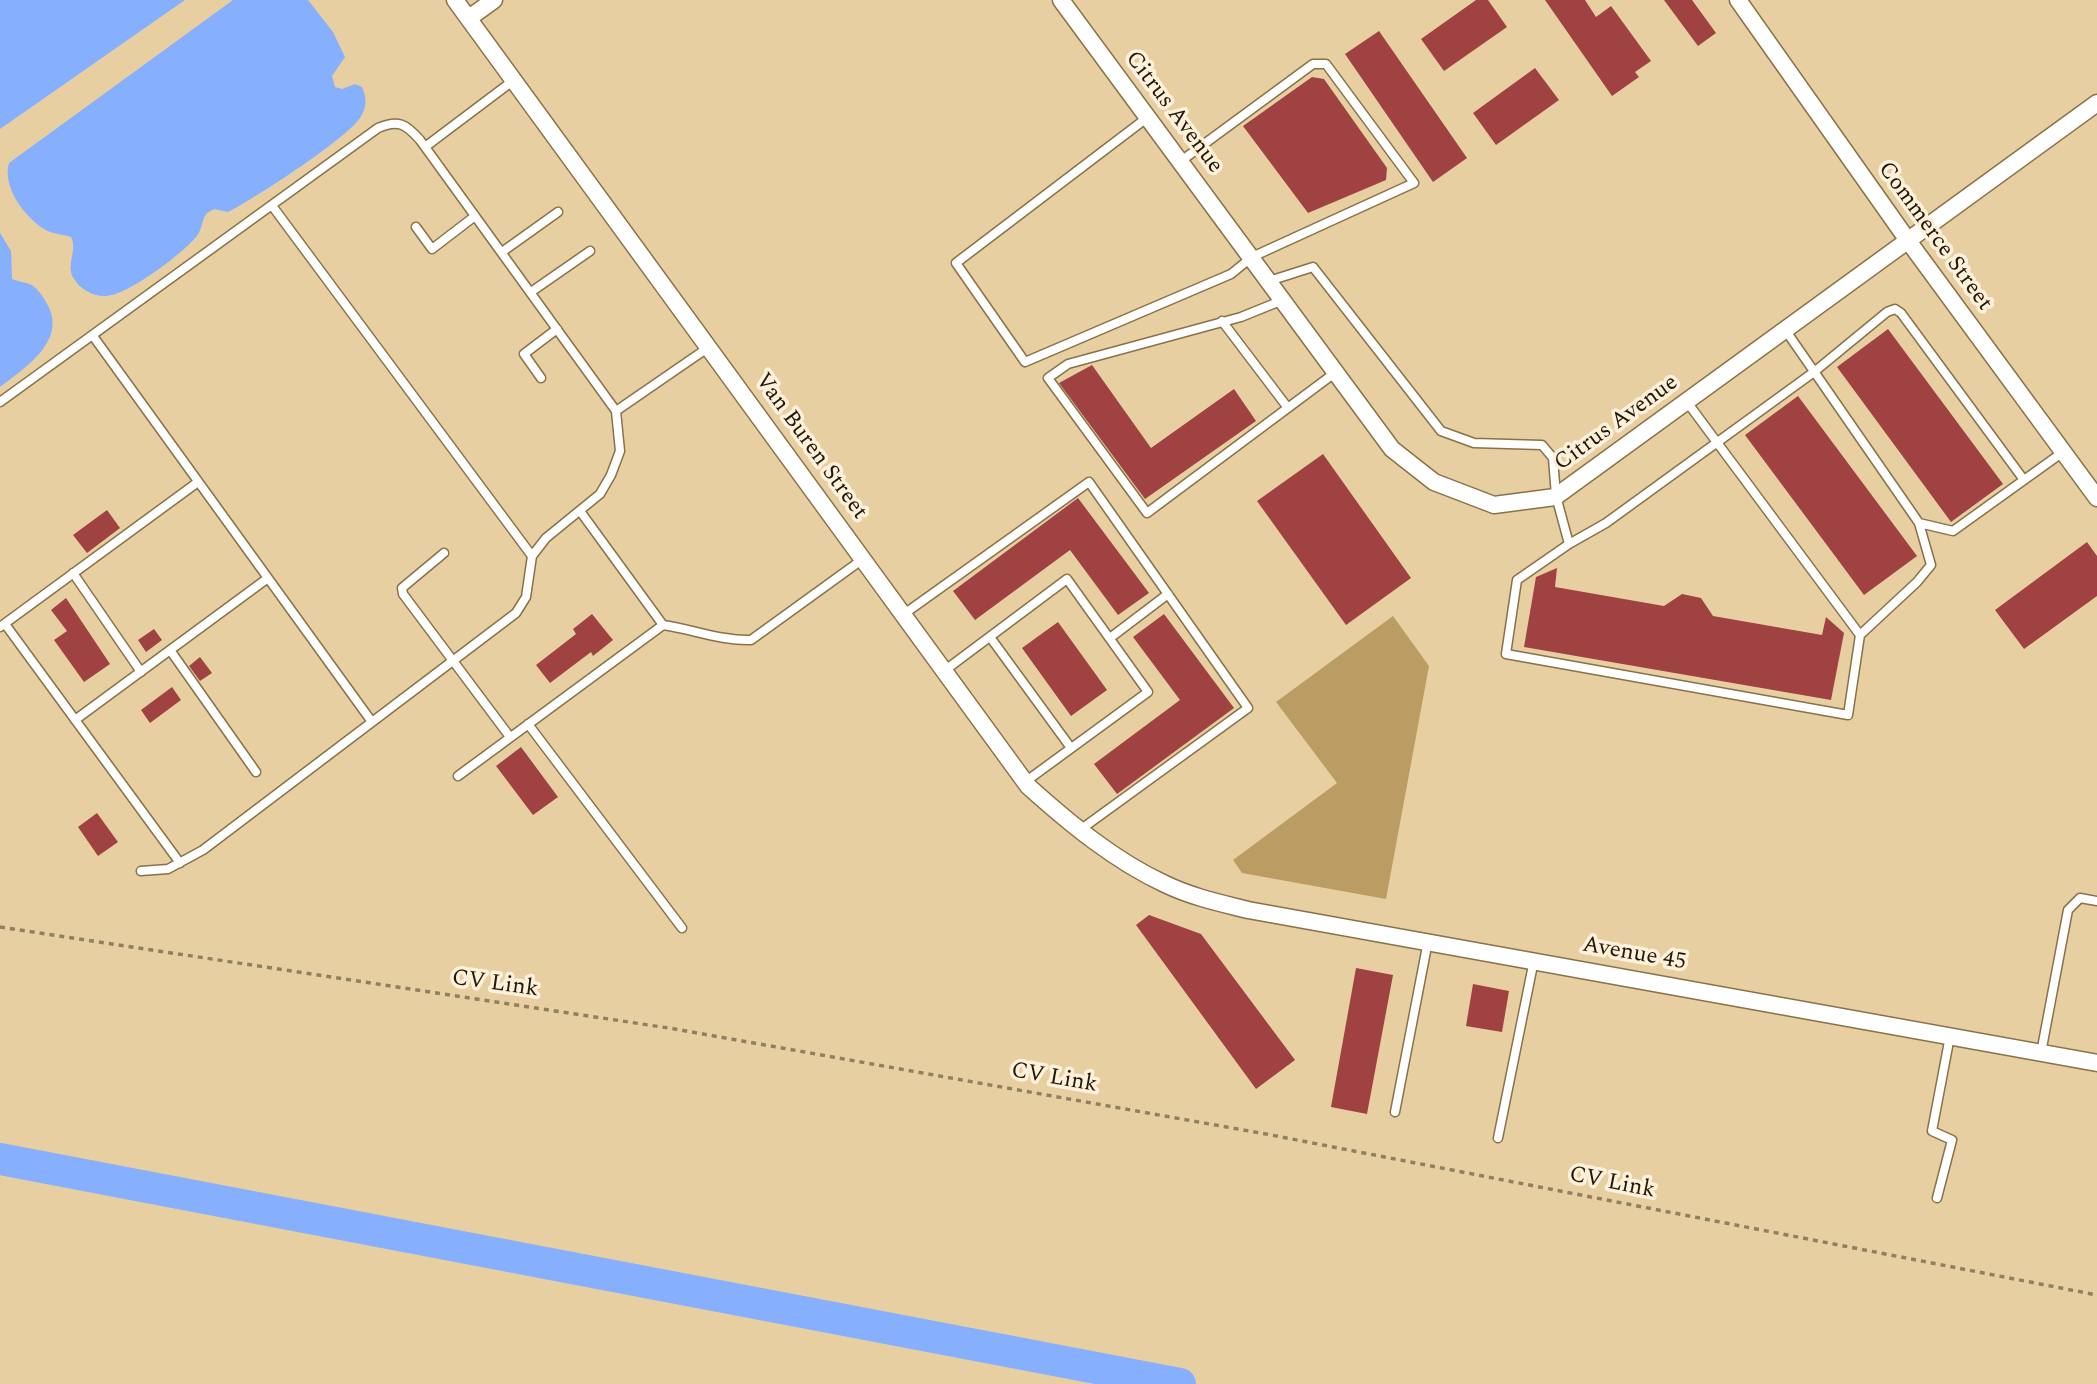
<!DOCTYPE html>
<style>
body{margin:0}
canvas{display:block;background:#e7cfa2}
</style>
<canvas width="2097" height="1384"></canvas>
<script>
const ctx = document.querySelector('canvas').getContext('2d');
ctx.lineJoin = 'round';
function paint(path, color) { ctx.fillStyle = color; ctx.fill(path, 'evenodd'); }
function strokePath(path, color, width, dash) { ctx.strokeStyle = color; ctx.lineWidth = width; ctx.lineCap = dash ? 'butt' : 'round'; ctx.setLineDash(dash || []); ctx.stroke(path); }
function drawText(font, color, halo, rows, align = 'center') {
  ctx.font = font + ' Spectral,serif'; ctx.lineWidth = 7; ctx.setLineDash([]); ctx.textBaseline = 'middle'; ctx.strokeStyle = halo; ctx.fillStyle = color; for (const [text, x, y, turn = 0] of rows) {
    ctx.save(); ctx.translate(x, y); ctx.rotate((+turn || 0) * Math.PI / 180); ctx.textAlign = isNaN(turn) ? turn : align; if (halo) ctx.strokeText(text, 0, 0); ctx.fillText(text, 0, 0); ctx.restore();
  }
}
paint(new Path2D(`
 M1393 616 1429 666 1386 899 1242 873 1233 860 1337 783 1276 702Z`), '#bb9d63');
paint(new Path2D(`
 M0 0H185L0 129Z
 M233 0H308L333 32 345 57 332 76 335 87 342 89 355 84 362 87C367 98 367 107 360 118 346 139 254 199 228 212L214 209 207 213C201 220 203 229 196 237 182 254 128 295 106 296 94 297 80 289 74 279 65 265 78 251 71 237 62 234 52 234 44 229 24 216 2 187 9 163Z
 M0 233 11 251 12 279C18 282 28 282 33 286 38 289 44 298 47 304 68 340 25 368 0 387Z`), '#86affe');
strokePath(new Path2D(`
 M0 1159 1180 1384`), '#86affe', 32);
paint(new Path2D(`
 M1476 0H1488L1507 27 1444 71 1421 39Z
 M1545 0H1585L1596 17 1611 6 1651 61 1635 72 1639 77 1612 96Z
 M1664 0H1692L1716 33 1698 46Z
 M1379 31 1467 158 1433 182 1345 54Z
 M1535 68 1559 100 1496 145 1473 113Z
 M1312 77 1324 79 1387 168 1386 180 1308 213 1243 126Z
 M1888 329 2003 484 1951 522 1837 367Z
 M1092 365 1151 448 1234 389 1256 421 1145 499 1059 383Z
 M1798 396 1917 556 1864 595 1745 435Z
 M1323 454 1411 578 1346 625 1257 501Z
 M1078 498 1149 593 1118 615 1070 550 975 620 953 591Z
 M107 510 120 528 87 553 73 535Z
 M2087 542 2097 556V596L2024 649 1995 610Z
 M1557 568 1555 587 1664 606 1682 594 1701 598 1713 616 1822 635 1826 617 1844 633 1831 700 1524 647 1536 577Z
 M66 598 110 664 84 682 54 640 67 631 51 610Z
 M592 614 613 640 593 656 591 652 550 683 536 665 576 634 573 629Z
 M1164 614 1234 708 1117 794 1094 764 1180 700 1133 637Z
 M1058 622 1107 690 1071 716 1022 648Z
 M154 629 162 640 146 652 138 640Z
 M200 657 212 673 200 681 189 666Z
 M172 687 181 700 150 723 141 710Z
 M521 747 558 797 533 815 496 766Z
 M97 813 118 842 98 856 78 827Z
 M1149 915 1201 934 1295 1060 1256 1089 1136 925Z
 M1356 968 1393 975 1367 1114 1331 1107Z
 M1473 984 1509 991 1502 1032 1466 1026Z`), '#9f4241');
const lane = new Path2D(`
 M1148 117 956 263 1025 362 1231 274 1252 257 1414 183 1326 64H1313L1181 161
 M425 147 514 80
 M273 207 532 556
 M416 227 432 249 475 216
 M502 252 558 212
 M1269 281 1313 267 1441 431 1474 443 1542 445 1553 458 1556 496 1569 544 1517 580 1506 654 1848 715 1860 635 1917 582 1931 565 1919 523 1786 331
 M531 292 590 251
 M1283 300 1241 317 1068 364 1048 378 1147 513 1336 372
 M1222 321 1288 408
 M93 336 372 722
 M541 378 524 354 557 329
 M0 402 378 128C398 119 406 124 420 140L616 411 620 451 611 475 600 494 546 538 532 556 526 597 516 613 203 850 168 869 141 871
 M1687 402 1860 635
 M616 411 709 347
 M2024 480 2063 452
 M580 511 663 625
 M1569 544 1606 523 1814 372 1887 312 1895 309 1901 313 2024 480 1953 531 1919 523
 M444 553 402 588 403 594 510 737
 M73 573 141 672
 M904 614 1089 482 1248 708 1080 830
 M5 624 180 863
 M0 627 198 482
 M990 637 1071 748
 M1110 638 1168 594
 M170 650 256 772
 M944 671 1067 579 1148 692 1025 782
 M75 720 268 578
 M528 724 682 928
 M458 776 663 625C692 629 721 641 751 640L863 559
 M2041 1053 2068 910 2080 898 2097 901
 M1395 1112 1428 941
 M1498 1138 1534 960
 M1937 1198 1952 1140 1932 1131 1950 1036`);
const street = new Path2D(`
 M455 0 1028 786C1069 823 1115 861 1165 884 1192 897 1220 903 1248 910L2097 1063
 M1061 0 1392 449 1434 482 1494 505 1555 497 2097 103
 M1738 0 1909 242 2097 498
 M469 18 494 0`);
strokePath(lane, '#887247', 11);
strokePath(street, '#887247', 19);
strokePath(new Path2D(`
 M0 927 675 1029 1266 1134 2097 1295`), '#91805f', 3.5, [5, 5]);
strokePath(lane, '#fff', 8);
strokePath(street, '#fff', 16);
drawText('23px', '#211807', '#fef1db', [
 ["Citrus Avenue",1173,113,53],
 ["Commerce Street",1934,237,54],
 ["Citrus Avenue",1617,424,-36],
 ["Van Buren Street",810,447,54],
 ["Avenue 45",1634,955,10],
 ["CV Link",495,985,8],
 ["CV Link",1054,1079,10],
 ["CV Link",1612,1184,11]
]);
</script>
